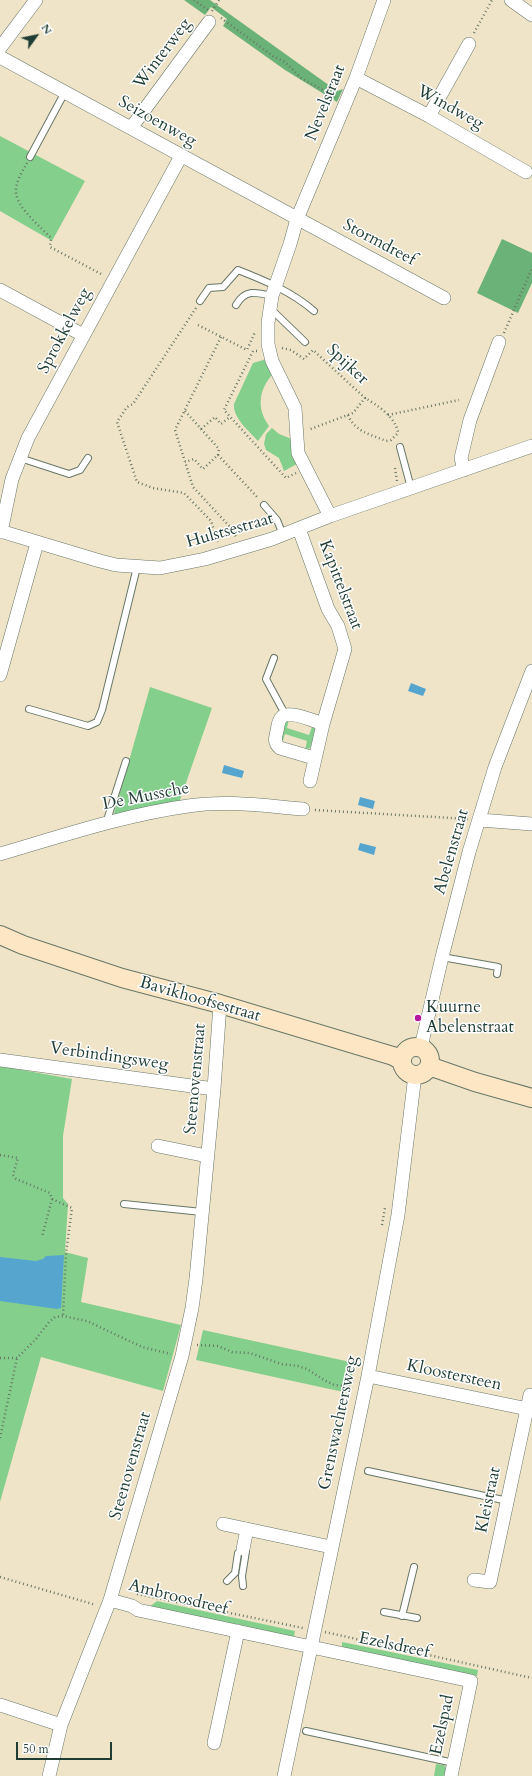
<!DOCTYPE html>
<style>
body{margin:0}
#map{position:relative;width:532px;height:1776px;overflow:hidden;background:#f0e4c8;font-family:Cardo,serif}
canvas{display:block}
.north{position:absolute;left:16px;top:16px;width:40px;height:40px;-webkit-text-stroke:3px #fff;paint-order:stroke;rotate:57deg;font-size:11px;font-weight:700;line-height:16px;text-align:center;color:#1f3d34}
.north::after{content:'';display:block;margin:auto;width:14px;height:18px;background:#1f3d34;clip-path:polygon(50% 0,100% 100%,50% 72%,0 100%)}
.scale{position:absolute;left:16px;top:1742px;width:96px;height:18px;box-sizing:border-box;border:2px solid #1f3d34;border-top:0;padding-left:5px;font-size:12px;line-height:14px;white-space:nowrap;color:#1f3d34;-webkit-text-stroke:3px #fff;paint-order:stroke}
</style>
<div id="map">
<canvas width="532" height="1776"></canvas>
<div class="north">N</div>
<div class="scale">50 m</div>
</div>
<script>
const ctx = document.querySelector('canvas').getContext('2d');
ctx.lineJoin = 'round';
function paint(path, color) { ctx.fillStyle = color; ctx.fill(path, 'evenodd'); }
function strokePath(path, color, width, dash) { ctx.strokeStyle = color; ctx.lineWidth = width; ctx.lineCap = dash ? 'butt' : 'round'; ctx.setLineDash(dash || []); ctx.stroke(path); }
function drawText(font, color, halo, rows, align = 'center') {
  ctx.font = font + ' Cardo,serif'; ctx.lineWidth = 3; ctx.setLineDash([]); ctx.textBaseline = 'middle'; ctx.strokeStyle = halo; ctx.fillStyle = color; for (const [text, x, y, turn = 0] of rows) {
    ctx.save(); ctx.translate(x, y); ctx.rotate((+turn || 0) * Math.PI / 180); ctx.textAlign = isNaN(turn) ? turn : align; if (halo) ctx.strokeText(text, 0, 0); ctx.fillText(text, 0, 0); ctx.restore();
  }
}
paint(new Path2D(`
 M0 136 85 181 52 241 0 211Z
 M267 359 273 374C259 389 256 408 269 426L258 441C248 430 233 418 234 404L253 363Z
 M272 428 279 434 292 439 297 464 284 471 279 458 266 450 264 444 266 434Z
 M150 687 212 708 179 803 113 817Z
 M289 719 287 728 309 735 312 727H314L316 731 310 748 305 750 307 741 285 734 282 743 280 742 284 721Z
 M0 1066 72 1079 63 1136V1198L68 1204 65 1252 88 1258 81 1302 181 1325 163 1391 41 1357 0 1502Z
 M203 1330 355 1363 348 1393 196 1360Z
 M157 1601 295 1631 294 1637 149 1607Z
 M342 1642 478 1670 477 1676 342 1647Z
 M436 1764 444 1765 446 1768 444 1776H434Z`), '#84cf8c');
paint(new Path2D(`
 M184 0H210L337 91 343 89 337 102 285 70 223 26 227 19 211 7 205 15Z
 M502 239 532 253V283L518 313 477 293Z`), '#6bb278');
paint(new Path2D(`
 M411 683 426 689 423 696 408 691Z
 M224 765 244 771 242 778 222 773Z
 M360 797 375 801 373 809 358 805Z
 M360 843 376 847 374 855 358 850Z
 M64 1255 61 1308 57 1309 0 1301V1257L36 1261 43 1259 46 1256Z`), '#55a5cf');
const lane = new Path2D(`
 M30 157 65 92
 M200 301 209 288 223 287 238 270C266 281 292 292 314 311
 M236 305C245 289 256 292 272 296
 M270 312H274L305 342
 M400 447 411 488
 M20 458 69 474 80 470 88 458
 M264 505 277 520 283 535
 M274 658 266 679 285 714
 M29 709 88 726 97 722 102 710 137 567
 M109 822 108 817 126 761
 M442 957 498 967 497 974
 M124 1204 202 1212
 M368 1471 508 1501
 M227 1581 235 1573 238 1553 243 1549 246 1551 242 1576 243 1586
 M384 1612 417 1618
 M402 1616 414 1567
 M306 1731 454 1763`);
const street = new Path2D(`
 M511 0 532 15
 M0 48 36 0
 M0 57 444 298
 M356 78 429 116 526 172
 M429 116 469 44
 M131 128 209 22
 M0 290 83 335
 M464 470 461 458 470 420 499 342
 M330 516 298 453 295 408 272 361 268 344V323L272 296 290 244 297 219 356 78 384 0
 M299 529 328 609 338 626 345 649 323 724 310 781
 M0 531 100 561 116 565 160 568 205 559 272 539 330 516 532 446
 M1 532 12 479 28 438 181 156
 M0 675 37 543
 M314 758 280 748C274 743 275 738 277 731 278 727 278 720 282 717 289 710 314 721 323 724
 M480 820 532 824
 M0 854C62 836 124 815 188 806 226 800 265 806 303 809
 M421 1047 442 957 469 852 495 767 532 671
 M0 1060 214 1089
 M158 1146 207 1156
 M368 1376 532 1410
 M223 1524 331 1547
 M243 1549 247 1529
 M474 1580 490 1582 530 1395
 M110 1600 132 1606 138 1610 471 1681 451 1776
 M0 1705 61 1725
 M214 1743 238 1631
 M49 1776 61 1725 110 1600 120 1566 182 1356 192 1308 196 1279 214 1089 220 1004
 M284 1776 368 1376 398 1215 415 1075`);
const secondary = new Path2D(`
 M0 935 23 945 122 978 220 1004 393 1056 402 1061
 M402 1061a14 14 0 1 1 28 0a14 14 0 1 1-28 0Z
 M429 1066 475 1082 532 1098`);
strokePath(lane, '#687768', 8);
strokePath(street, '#687768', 14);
strokePath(secondary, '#687768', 20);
strokePath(new Path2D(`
 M194 0 208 10
 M212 11 219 0
 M221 18 273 56 285 62 301 78 336 97
 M474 33 492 0
 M27 163C22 172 15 183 16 193 18 209 41 227 51 238L50 247 103 275
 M196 308 133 404 127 407 117 422 137 482 153 488 184 493 211 521 218 542
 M198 325 247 350 255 332
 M504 333 532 268
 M221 337 175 430 193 487 232 529 236 537
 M282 348 291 350 304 359 313 350 365 398 353 413 308 430
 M257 351H253L224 410 286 478 296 473
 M185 411 219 449 218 455 203 469 194 459 185 462
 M348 415C355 432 370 434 386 441L391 440 398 433C396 417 377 405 365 398
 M388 415 459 400
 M201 429 215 417 221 424 230 417
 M218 455 258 498
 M395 468 397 481
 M315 810 468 819
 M0 1155 18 1158 13 1175 16 1179 50 1193 52 1199 42 1237
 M52 1199 72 1208 66 1253 63 1316
 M382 1225 385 1208
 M197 1345 218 1346 232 1352 250 1353 281 1364 298 1366 307 1369 324 1380 334 1385 352 1387
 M0 1358H17L36 1339 49 1322 55 1317 63 1316 87 1321 142 1347 171 1354
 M0 1438 17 1358
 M0 1577 96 1605
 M137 1594 303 1628
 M325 1632 532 1678`), '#687768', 2.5, [1, 3]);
strokePath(lane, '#fff', 6);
strokePath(street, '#fff', 13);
strokePath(secondary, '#fce6c4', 18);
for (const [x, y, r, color] of [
 [418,1018,4,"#b5179e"]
]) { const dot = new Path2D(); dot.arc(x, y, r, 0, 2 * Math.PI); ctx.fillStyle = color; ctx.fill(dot); strokePath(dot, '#fff', 1.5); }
drawText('17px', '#1f3d34', '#fff', [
 ["Winterweg",163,54,-53],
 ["Nevelstraat",326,103,-68],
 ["Windweg",450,108,29],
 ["Seizoenweg",157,122,29],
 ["Stormdreef",379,243,28],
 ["Sprokkelweg",65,331,-62],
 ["Spijker",347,365,43],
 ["Hulstsestraat",230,531,-16],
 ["Kapittelstraat",340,585,69],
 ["De Mussche",146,797,-11],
 ["Abelenstraat",452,852,-74],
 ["Bavikhoofsestraat",200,1000,16],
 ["Verbindingsweg",109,1057,8],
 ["Steenovenstraat",196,1079,-85],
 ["Kloostersteen",454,1376,12],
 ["Grenswachtersweg",339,1423,-78],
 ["Steenovenstraat",131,1466,-74],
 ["Kleistraat",489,1500,-78],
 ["Ambroosdreef",178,1598,14],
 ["Ezelsdreef",394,1646,12],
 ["Ezelspad",443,1725,-78]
]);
drawText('17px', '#1f3d34', '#fff', [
 ["Kuurne",426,1008],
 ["Abelenstraat",426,1028]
], 'left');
</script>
